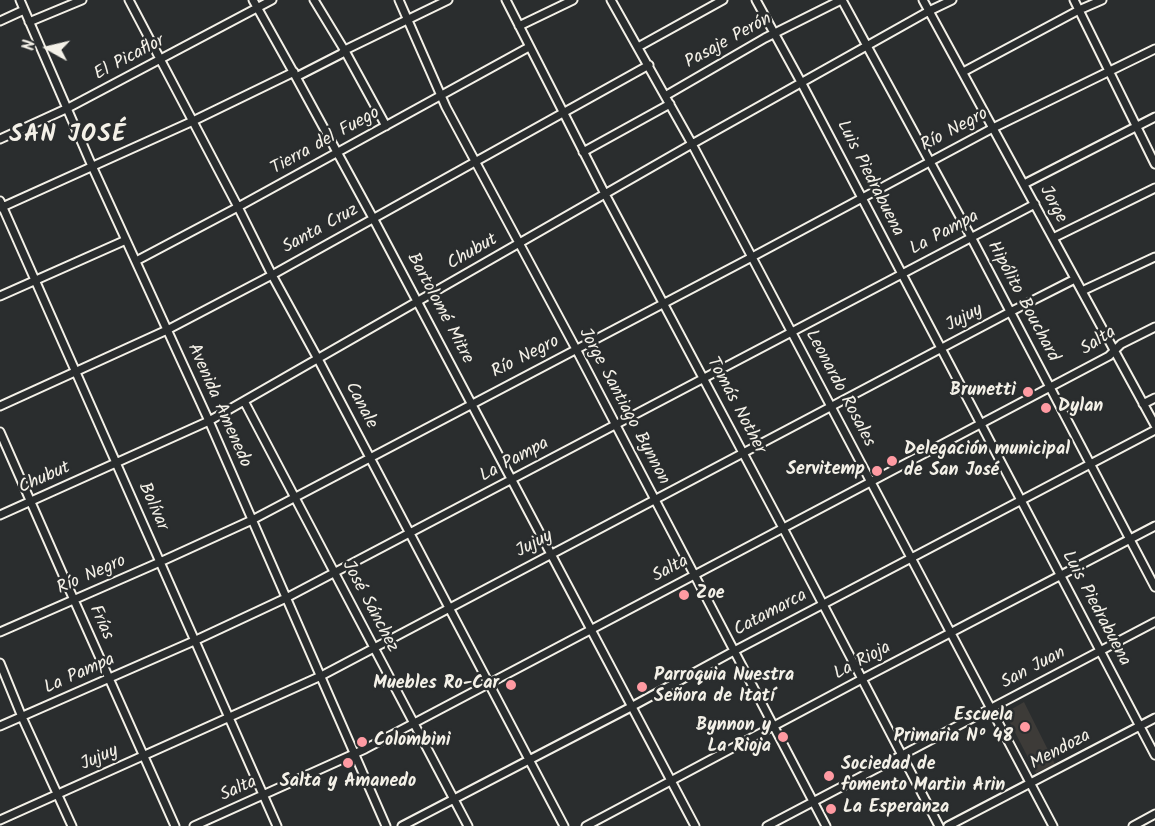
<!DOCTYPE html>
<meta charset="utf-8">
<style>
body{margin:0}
#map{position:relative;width:1155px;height:826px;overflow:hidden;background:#2a2d2e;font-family:Kalam,sans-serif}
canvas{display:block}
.north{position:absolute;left:18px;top:18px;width:60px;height:60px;-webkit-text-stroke:4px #2a2d2e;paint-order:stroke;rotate:278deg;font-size:16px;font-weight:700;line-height:24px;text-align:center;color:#f4f1e8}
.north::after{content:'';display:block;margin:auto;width:21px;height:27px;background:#f4f1e8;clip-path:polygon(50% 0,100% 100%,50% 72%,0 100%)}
</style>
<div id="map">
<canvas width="1155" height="826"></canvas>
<div class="north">N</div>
</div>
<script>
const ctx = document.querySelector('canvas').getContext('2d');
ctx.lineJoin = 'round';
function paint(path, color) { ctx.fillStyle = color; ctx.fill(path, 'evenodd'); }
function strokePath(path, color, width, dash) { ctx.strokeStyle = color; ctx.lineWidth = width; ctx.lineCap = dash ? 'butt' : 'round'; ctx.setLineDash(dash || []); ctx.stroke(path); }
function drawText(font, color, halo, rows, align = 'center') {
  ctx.font = font + ' Kalam,sans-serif'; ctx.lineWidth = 5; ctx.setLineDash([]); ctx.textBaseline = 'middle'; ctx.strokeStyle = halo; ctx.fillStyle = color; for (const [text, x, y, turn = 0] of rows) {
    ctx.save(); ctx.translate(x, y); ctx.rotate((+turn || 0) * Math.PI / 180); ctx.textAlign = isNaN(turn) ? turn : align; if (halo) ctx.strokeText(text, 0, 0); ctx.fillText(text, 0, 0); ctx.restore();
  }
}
paint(new Path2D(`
 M1024 702 1055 764 1036 773 1005 713Z`), '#3d3b38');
const minor = new Path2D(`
 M20 0 92 166 209 421 386 826
 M129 0 238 207 272 275 318 359 564 826
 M253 0 296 77 373 218 695 826
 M314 0 345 51 386 126
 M399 0 446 107 576 349 826 826
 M506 0 605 194 783 528 939 826
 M611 0 692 144 1053 826
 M756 0 801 82 1155 755
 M842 0 971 237 1155 587
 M923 0 1155 425
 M1074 0 1155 164
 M0 21 24 10
 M29 22 82 0
 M519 26 573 0
 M638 47 723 0
 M963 72 1079 10 1102 0
 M296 77 341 54 347 49 448 0
 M665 96 765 38 841 0
 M0 139 68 108 272 0
 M583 152 670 104
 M1024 184 1155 117
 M0 201 277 826
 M0 208 193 121 294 72
 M1053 238 1155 188
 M136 261 238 207 529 47
 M1082 291 1155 257
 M0 296 126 240
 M244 401 468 826
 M1143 404 1155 398
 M0 406 167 330 272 275 649 65
 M0 432 74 600 175 826
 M0 515 209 421 692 144 929 11 952 0
 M0 632 160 562 252 520 752 257 993 128 1155 49
 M0 663 22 717 72 826
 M0 726 194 641 286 598 1035 204
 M0 820 321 676 1010 312 1075 279
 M194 826 365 749 1109 356 1121 344 1155 327
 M402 826 631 707 734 651 1155 430
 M586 826 862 679 1155 526
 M767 826 1155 622
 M948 826 1155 718
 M1133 826 1155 814`);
strokePath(minor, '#f4f1e8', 11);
strokePath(minor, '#2a2d2e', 7);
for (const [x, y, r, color] of [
 [1028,392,6,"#ff9aa2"],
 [1046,408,6,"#ff9aa2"],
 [892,461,6,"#ff9aa2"],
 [877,471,6,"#ff9aa2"],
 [684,595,6,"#ff9aa2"],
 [511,685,6,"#ff9aa2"],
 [642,687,6,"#ff9aa2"],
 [1025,727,6,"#ff9aa2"],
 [783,737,6,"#ff9aa2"],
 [362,742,6,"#ff9aa2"],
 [348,763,6,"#ff9aa2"],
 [829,776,6,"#ff9aa2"],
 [831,809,6,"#ff9aa2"]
]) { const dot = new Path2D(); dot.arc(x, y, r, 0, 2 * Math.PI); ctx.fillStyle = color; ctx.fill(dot); strokePath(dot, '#2a2d2e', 2); }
drawText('18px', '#f4f1e8', '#2a2d2e', [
 ["Pasaje Perón",729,42,-29],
 ["El Picaflor",130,59,-28],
 ["Río Negro",955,131,-28],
 ["Tierra del Fuego",326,142,-29],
 ["Luis Piedrabuena",869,179,63],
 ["Jorge",1052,205,62],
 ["Santa Cruz",321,230,-29],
 ["La Pampa",945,234,-28],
 ["Chubut",473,253,-30],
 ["Hipólito Bouchard",1022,302,62],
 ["Bartolomé Mitre",439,309,62],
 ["Jujuy",965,319,-28],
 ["Salta",1099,342,-33],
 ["Río Negro",526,358,-27],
 ["Leonardo Rosales",839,389,62],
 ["Avenida Amenedo",218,406,66],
 ["Canale",360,406,62],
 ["Tomás Nother",735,406,62],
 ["Jorge Santiago Bynnon",623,407,62],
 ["La Pampa",515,461,-28],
 ["Chubut",45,479,-24],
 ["Bolívar",152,507,66],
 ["Jujuy",535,545,-28],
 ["Salta",671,570,-28],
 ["Río Negro",92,576,-24],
 ["José Sánchez",369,607,62],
 ["Luis Piedrabuena",1095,609,62],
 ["Catamarca",771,614,-28],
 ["Frías",100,623,66],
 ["La Rioja",863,662,-28],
 ["San Juan",1034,669,-28],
 ["La Pampa",80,675,-24],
 ["Mendoza",1061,751,-28],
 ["Jujuy",100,759,-24],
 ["Salta",239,790,-24]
]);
drawText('bold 18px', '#f4f1e8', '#2a2d2e', [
 ["Brunetti",1016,392,"right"],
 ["Dylan",1058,408],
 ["Delegación municipal",904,451],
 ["de San José",904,472],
 ["Servitemp",865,471,"right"],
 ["Zoe",696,595],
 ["Parroquia Nuestra",654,677],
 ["Señora de Itatí",654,698],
 ["Muebles Ro-Car",499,685,"right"],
 ["Escuela",1013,717,"right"],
 ["Primaria Nº 48",1013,738,"right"],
 ["Bynnon y",771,727,"right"],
 ["La Rioja",771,748,"right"],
 ["Colombini",374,742],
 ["Sociedad de",841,766],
 ["fomento Martin Arin",841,787],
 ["Salta y Amanedo",348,783,"center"],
 ["La Esperanza",843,809]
], 'left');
ctx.letterSpacing = '1.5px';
drawText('bold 24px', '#f4f1e8', '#2a2d2e', [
 ["SAN JOSÉ",68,137]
]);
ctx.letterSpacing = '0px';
</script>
